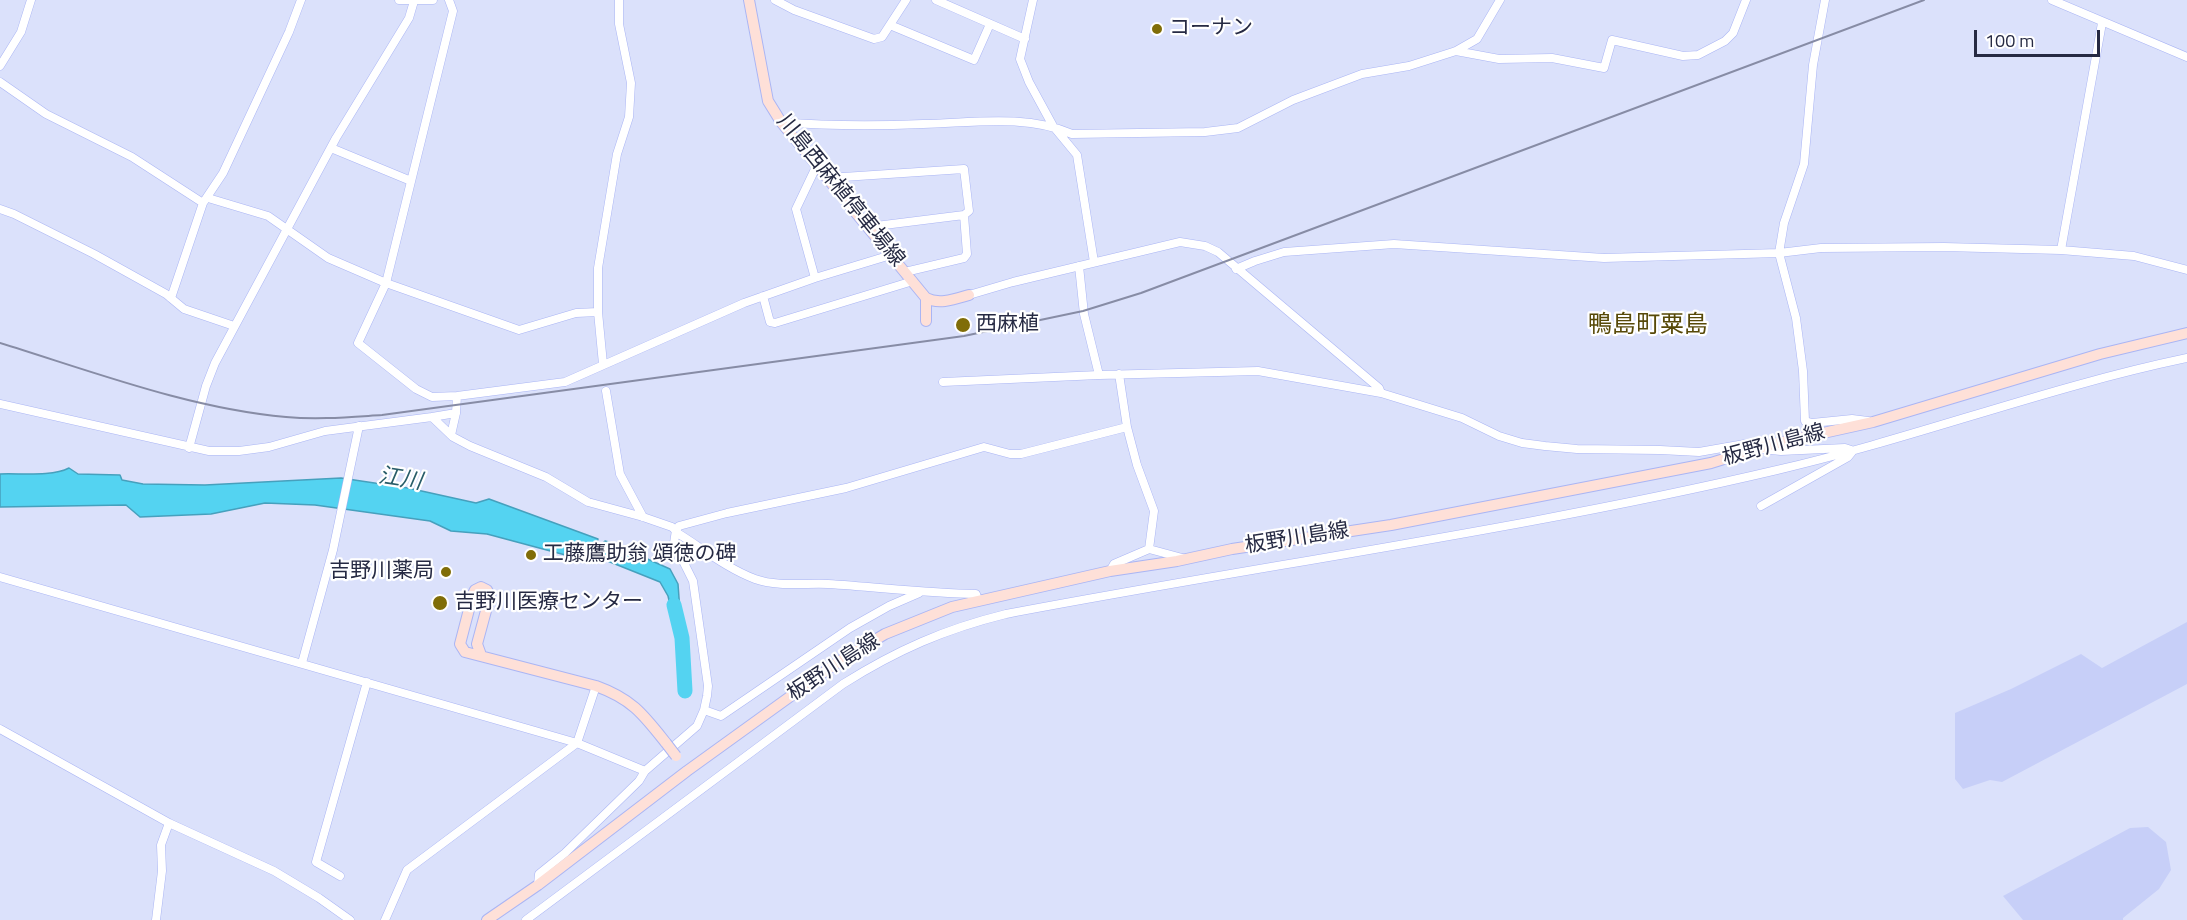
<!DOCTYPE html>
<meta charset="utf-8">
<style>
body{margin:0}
#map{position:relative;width:2187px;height:920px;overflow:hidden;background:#dbe1fb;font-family:"Titillium Web",sans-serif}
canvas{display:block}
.scale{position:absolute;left:1974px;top:30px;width:126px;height:27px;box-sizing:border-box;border:3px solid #262a43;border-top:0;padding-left:8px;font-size:18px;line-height:21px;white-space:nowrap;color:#262a43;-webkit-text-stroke:4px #fff;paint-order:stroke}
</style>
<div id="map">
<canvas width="2187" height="920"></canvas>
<div class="scale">100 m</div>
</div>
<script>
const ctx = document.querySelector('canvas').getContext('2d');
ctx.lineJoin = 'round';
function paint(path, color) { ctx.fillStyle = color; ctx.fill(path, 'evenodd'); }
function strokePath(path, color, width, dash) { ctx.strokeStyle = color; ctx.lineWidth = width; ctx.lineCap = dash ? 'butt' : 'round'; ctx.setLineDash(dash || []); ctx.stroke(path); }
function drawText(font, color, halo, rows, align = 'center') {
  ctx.font = font + ' "Titillium Web","Noto Sans JP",sans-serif'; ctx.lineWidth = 4.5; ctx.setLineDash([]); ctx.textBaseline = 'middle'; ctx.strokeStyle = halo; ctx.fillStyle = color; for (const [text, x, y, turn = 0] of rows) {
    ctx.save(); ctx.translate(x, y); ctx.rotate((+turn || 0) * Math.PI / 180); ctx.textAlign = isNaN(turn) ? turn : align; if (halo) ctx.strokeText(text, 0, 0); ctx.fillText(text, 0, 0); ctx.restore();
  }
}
paint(new Path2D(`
 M2187 622V684L2002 782 1990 780 1963 789 1955 779V713L2011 689 2081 654 2102 668Z
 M2148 827 2166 842 2171 870 2159 889 2123 918V920H2023L2003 896 2130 828Z`), '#c7cff8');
const water = new Path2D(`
 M69 468 78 474 120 475 122 480 143 484 205 485 341 478 408 488 476 503 489 499 598 539 597 543 601 545 605 541 609 542 670 569 678 584 681 625 675 626 668 596 660 582 590 554 584 560 487 534 451 531 430 521 315 505 265 503 211 514 140 517 126 505 0 507V474C19 473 52 477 69 468Z`);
paint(water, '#54d3f1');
strokePath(water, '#46a0bd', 1.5);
strokePath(new Path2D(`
 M674 605 682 638 685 691`), '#54d3f1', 15);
const street = new Path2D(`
 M399 0H433
 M449 0 453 11 386 283 358 343 416 389 432 397 457 396 565 382 744 303 815 278 891 255
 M775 0 794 10 874 39 882 37 906 0
 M936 0 1025 39
 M1033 0 1020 59 1029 82 1053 126 1077 155 1094 262
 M1825 0 1813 65 1804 164 1784 223 1779 253 1821 248 1944 247 2061 250 2134 256 2187 270
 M2052 0 2187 57
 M890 25 974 60 990 24
 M1456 51 1499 59 1552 58 1604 68 1612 40 1683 56 1698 55 1725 41 1733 33 1746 0
 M0 66 21 32 31 0
 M0 82 46 114 132 157 203 203
 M781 122C828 126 875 126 923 124 972 123 1026 114 1072 134L1205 132 1238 128 1293 100 1362 74 1409 66 1456 51 1477 39 1500 0
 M331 148 411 181
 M828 178 964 169 969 211 964 215 868 227
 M208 198 268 216 328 258 386 283 519 330 576 313 598 312
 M0 209 14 214 94 254 166 294 184 309 234 326
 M2061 250 2102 23
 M1079 266 1084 314 1099 375
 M1236 269 1255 261 1284 252 1394 244 1604 258 1779 253 1796 318 1803 371 1805 421 1812 423 1852 419 1868 421
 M905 272 964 258 967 254 964 215
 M815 278 796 209 817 165
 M969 295 1013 282 1180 242 1205 246 1218 252 1379 388 1381 393 1462 418 1499 436 1522 443 1545 446 1577 449 1660 450 1699 452 1756 442H1762L1769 445
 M763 296 770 322 775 323 913 281
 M171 298 203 203 223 173 289 32 301 0
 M603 364 598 312V268L617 154 629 117 631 83 619 24V0
 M943 382 1099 375 1258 371 1381 393
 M606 391 620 474 643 517
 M0 404 209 451H239L269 447 325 431 432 417 453 437 470 446 546 477 588 502 643 517 672 527 679 534C703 549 728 569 755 579 777 587 805 583 828 584 877 587 926 593 976 594L978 600
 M432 417 456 413
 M451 435 456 413 457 396
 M189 448 206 386 215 363 336 138 409 18 414 1
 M1761 449 1781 451 1845 448 1851 450
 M1761 506 1848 457 1852 452
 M676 530 679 526 727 513 846 488 984 447 1010 454H1021L1127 427
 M1149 549 1186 559
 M1110 571 1114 564 1149 549 1154 511 1137 465 1127 427 1119 374
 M0 577 577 743 645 771
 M302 663 333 550 359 426
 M704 710 721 716 850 628 889 606 919 593
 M0 729 169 823 274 871 319 898 350 920
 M340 876 316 862 367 682
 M538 885 539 874 565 853 639 781 645 771 697 726 704 710 707 696 708 686 693 581 674 543 676 530
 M156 920 162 871 161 845 169 823
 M385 920 407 870 577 743 596 686
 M526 920 843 684C897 650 945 629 1006 614 1263 565 1522 530 1777 470 1915 438 2048 387 2187 358`);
const secondary = new Path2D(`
 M749 0 768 101 781 122 926 298C939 305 955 299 969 295
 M926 321V298
 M481 655 477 644 490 596 487 590 481 587 475 590 473 594 460 644 465 652 596 686C632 699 643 714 666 743
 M487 920 538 885 687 771 838 662 885 634 952 607 1110 571 1177 561 1232 549 1391 525 1711 463 1769 445 1873 422 2100 354 2187 333`);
strokePath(street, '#aab5f4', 9);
strokePath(secondary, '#aab5f4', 12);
strokePath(street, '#fff', 8);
strokePath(secondary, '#fee0d8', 10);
strokePath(new Path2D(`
 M0 343C91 371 191 409 286 417 318 420 350 417 382 415L964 336 1083 311 1141 293 1924 0`), '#878ca5', 2);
const secondaryBridge = new Path2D(`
 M666 743 676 756`);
strokePath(secondaryBridge, '#aab5f4', 12, []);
strokePath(secondaryBridge, '#fee0d8', 10);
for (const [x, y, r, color] of [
 [1157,29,6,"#806d08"],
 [963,325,8,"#806d08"],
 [531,555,6,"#806d08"],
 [446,572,6,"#806d08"],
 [440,603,8,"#806d08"]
]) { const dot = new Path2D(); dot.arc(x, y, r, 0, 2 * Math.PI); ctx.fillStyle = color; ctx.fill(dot); strokePath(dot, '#fff', 2); }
drawText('21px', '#262a43', '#fff', [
 ["コーナン",1169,29],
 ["西麻植",976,325],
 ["工藤鷹助翁 頌徳の碑",543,555],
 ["吉野川薬局",434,572,"right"],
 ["吉野川医療センター",454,603]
], 'left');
drawText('21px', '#262a43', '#fff', [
 ["川島西麻植停車場線",840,191,51],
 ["板野川島線",1774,446,-15],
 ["板野川島線",1297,539,-9],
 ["板野川島線",834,668,-33]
]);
drawText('italic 22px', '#285c69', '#fff', [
 ["江川",400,480,9]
]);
drawText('24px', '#574908', '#fff', [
 ["鴨島町粟島",1648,326]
]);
</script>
